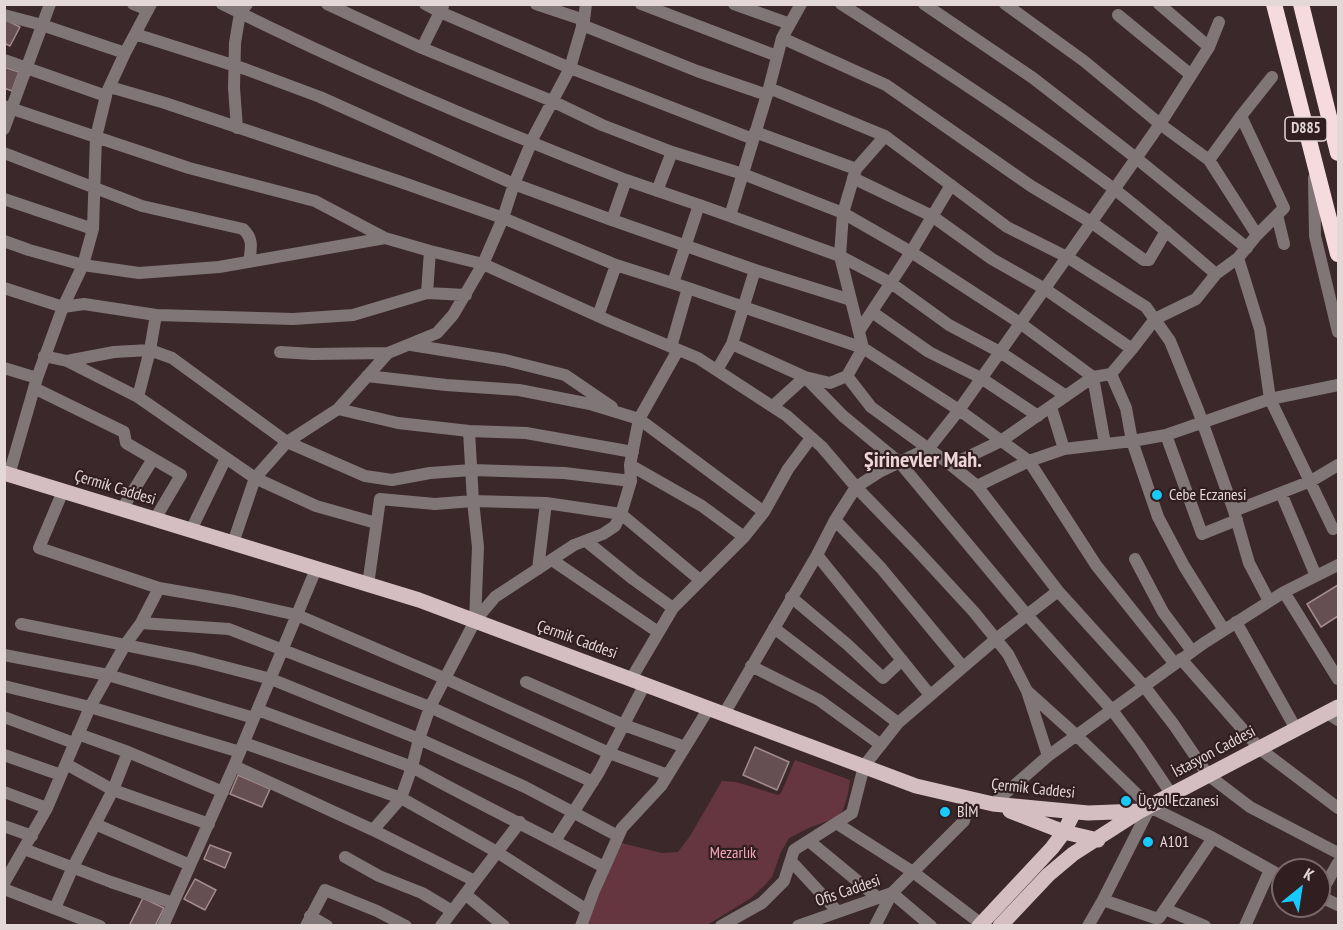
<!DOCTYPE html>
<meta charset="utf-8">
<style>
body{margin:0}
#map{position:relative;width:1343px;height:930px;overflow:hidden;background:#3b282b;font-family:"PT Sans Narrow",sans-serif}
canvas{display:block}
.frame{position:absolute;inset:0;border:6px solid #e4d7d8;pointer-events:none}
.north{position:absolute;left:1271px;top:858px;width:60px;height:60px;box-sizing:border-box;background:#311e21;border:2px solid #79686a;border-radius:50%;rotate:30deg;font-size:16px;font-weight:700;line-height:24px;text-align:center;color:#e4d7d8}
.north::after{content:'';display:block;margin:auto;width:21px;height:27px;background:#18cafc;clip-path:polygon(50% 0,100% 100%,50% 72%,0 100%)}
</style>
<div id="map">
<canvas width="1343" height="930"></canvas>
<div class="frame"></div>
<div class="north">K</div>
</div>
<script>
const ctx = document.querySelector('canvas').getContext('2d');
ctx.lineJoin = 'round';
function paint(path, color) { ctx.fillStyle = color; ctx.fill(path, 'evenodd'); }
function strokePath(path, color, width, dash) { ctx.strokeStyle = color; ctx.lineWidth = width; ctx.lineCap = dash ? 'butt' : 'round'; ctx.setLineDash(dash || []); ctx.stroke(path); }
function drawText(font, color, halo, rows, align = 'center') {
  ctx.font = font + ' "PT Sans Narrow",sans-serif'; ctx.lineWidth = 4.5; ctx.setLineDash([]); ctx.textBaseline = 'middle'; ctx.strokeStyle = halo; ctx.fillStyle = color; for (const [text, x, y, turn = 0] of rows) {
    ctx.save(); ctx.translate(x, y); ctx.rotate((+turn || 0) * Math.PI / 180); ctx.textAlign = isNaN(turn) ? turn : align; if (halo) ctx.strokeText(text, 0, 0); ctx.fillText(text, 0, 0); ctx.restore();
  }
}
paint(new Path2D(`
 M795 760 850 780 848 794 843 810 836 818 811 827 789 838 781 852 772 877 764 886 751 898 707 925 586 926 621 843 662 853 678 852 690 836 722 781 736 782 778 795 781 793Z`), '#65363f');
const building = new Path2D(`
 M4 19 20 27 10 46 4 43Z
 M4 67 19 72 12 91 4 88Z
 M1338 585V616L1321 627 1307 604Z
 M755 747 789 762 777 790 743 775Z
 M238 775 270 789 262 807 230 794Z
 M210 845 231 853 225 868 204 859Z
 M195 879 216 890 205 910 184 899Z
 M143 898 164 908 155 926H129Z`);
paint(building, '#654f52');
strokePath(building, '#a38b8e', 1.5);
strokePath(new Path2D(`
 M133 4 148 10
 M222 4C354 70 489 127 626 180
 M327 4 422 48 552 101 602 125 672 152 743 174 843 213 911 252 1020 323 1093 377 1105 444
 M425 4 440 12 443 6
 M536 4 584 20
 M641 4 777 56
 M734 4 790 24
 M841 4C934 63 1026 123 1114 189 1149 216 1182 245 1216 274
 M924 4 1033 78 1136 158 1247 248
 M1005 4 1084 61 1160 124 1209 160
 M1159 4 1209 47
 M4 15 42 25 125 53
 M1118 15 1191 75
 M582 25 697 71 767 95
 M135 34 245 69 320 97 514 184 612 220 755 270
 M782 38 886 85 1031 186 1091 222 1144 260H1149L1166 231
 M422 48 440 12 570 68 753 139
 M4 60 106 96 96 137 189 168 315 201 385 238
 M110 87 165 103 398 181 503 218 616 265 598 316
 M769 88 885 136 1007 227 1067 257 1146 307 1170 341 1198 410 1234 511 1249 563 1269 601
 M107 92 125 53 151 4
 M4 106 96 137 93 229
 M1241 116 1272 77
 M237 128 234 88 235 43 240 13 247 4
 M4 129 50 4
 M755 132 856 169 885 136
 M4 153 142 206 243 229C254 239 251 249 249 262
 M856 169 843 213 840 256 891 283 949 325 1000 352 1066 396
 M853 178 932 216 992 259 1045 289 1132 349
 M1314 178 1315 236 1338 332
 M657 191 672 152
 M4 199 93 229 83 265 63 307
 M699 205 730 216
 M1277 215 1284 244
 M612 220 626 180 699 205 673 283
 M1257 235 1209 160 1241 116 1284 208 1257 235 1238 258 1260 329 1270 399 1333 529
 M4 241 29 250 83 265 139 273 219 267 385 238 430 251 483 264 609 321 698 358 787 416 822 447 856 487 915 548 974 612 1008 654 1027 691 1048 756
 M616 265 688 288 671 347
 M4 288 63 307 37 378 9 475
 M688 288 863 348 959 410 1029 461 977 486 951 465
 M427 293 430 251
 M63 307 84 304 156 315 293 319 353 315 427 293 466 295
 M872 312 929 352 981 378 1038 416
 M156 315 150 350 114 352 67 361 138 397 150 350 172 358 287 442 365 476 392 480 430 473 472 470 564 473 631 481
 M859 331 911 252 951 185
 M732 344 755 270 851 300
 M411 345 505 360 565 375 612 407
 M280 352 313 354 388 353
 M44 356 67 361
 M4 368 37 378
 M717 370 732 344 805 377 843 416 900 463 1027 615 1112 710 1139 746 1172 795
 M1111 374 1126 408 1132 441 1064 449 1029 461 1096 565 1175 664
 M367 376 446 385 519 390 590 404 639 419 764 512 788 469 811 438
 M847 376 871 407 951 465 1001 441 1093 377 1111 374 1132 349 1155 319 1196 299 1216 274 1238 258
 M34 388 124 432 126 443 181 475 155 519
 M138 397 255 478 316 506 376 523
 M773 406 805 377 830 383 847 376 863 348 840 256 730 216 769 88 782 38 801 4
 M1051 407 1064 449
 M338 409 398 423 469 431 526 433 633 452
 M1166 435 1202 534 1237 520
 M630 465 702 506 744 537 764 512
 M977 486 1058 591 1144 686 1174 725 1208 775 1250 807 1338 853
 M63 491 39 548 159 588 234 601 297 615 444 678 609 753 668 775
 M1281 493 1316 576
 M122 509 153 459
 M1234 511 1311 481 1338 465
 M835 520 881 568 963 667
 M191 530 226 458
 M586 541 633 579 673 608
 M233 543 255 478 287 442 338 409 388 353 437 333 453 315 483 264 503 218 514 184 534 136 570 68 584 20 586 4
 M817 555 930 695
 M1135 559 1163 612 1192 651
 M552 560 658 632
 M538 569 546 503
 M368 585 380 499 435 504 473 501 469 431
 M1284 592 1338 679
 M791 597 848 645 883 678 902 660
 M475 621 478 547 473 501 546 503 621 514 700 580
 M1236 622 1296 729
 M141 623 229 629 430 707 593 782
 M21 624 194 659 271 679 419 739 525 787 618 836
 M774 628 898 723
 M1224 630 1184 566 1158 517 1132 441 1166 435 1270 399 1338 385
 M4 655 108 675 254 718
 M1181 659 1260 749 1338 808
 M751 666 819 700 881 745
 M631 679 673 608 744 537
 M526 682 624 725 685 747
 M4 686 90 707 240 752
 M1027 691 1076 735 1150 807 1213 838 1283 877
 M258 710 412 767 419 739 430 707 475 621 495 597 574 545 603 534 615 526 621 514 631 481 630 465 639 419 678 350
 M1327 713 1338 720
 M724 714 817 555 835 520 856 487 881 471 929 448 959 410 1067 257 1160 124 1209 47 1219 22
 M4 717 74 743
 M78 734 128 752 223 792
 M244 743 401 798 497 852 587 910
 M4 755 61 775
 M66 764 113 790 209 824
 M234 766 373 830 475 881
 M4 792 47 808
 M993 804 1048 756 1204 643 1284 592 1338 565
 M836 823 913 872 980 923
 M95 824 190 865
 M4 826 32 836
 M373 830 401 798 412 767C475 802 540 833 604 867
 M555 841 599 772 645 684
 M809 841 878 898
 M24 849 111 882 173 903
 M345 857 379 876 422 893 452 911
 M791 861 838 912
 M4 883 47 808 90 707 125 645 141 623 159 588
 M4 889 100 926
 M465 894 504 926
 M1319 896 1338 863
 M1319 896 1338 905
 M1103 900 1155 918H1159L1213 838
 M55 908 73 867 113 790 128 752
 M1165 909 1205 926
 M310 916 327 926
 M163 926 234 766 316 569
 M306 926 325 890 377 911 406 926
 M441 926 520 822
 M581 926 594 891 622 828 661 786 709 708
 M721 926 762 903 784 881 794 850 852 813 864 766 898 723 996 639 1058 591
 M798 926 892 893 964 821 971 799
 M875 926 892 893 931 926
 M1088 926 1103 900 1150 807
 M1245 926 1270 870`), '#817677', 12);
strokePath(new Path2D(`
 M4 473 419 600 916 786 993 804 1088 813 1140 811
 M1010 811 1064 832 1098 840
 M979 926 1052 848 1064 832 1074 812
 M1000 926 1048 875 1073 854 1140 811 1338 707`), '#d4bec1', 15);
strokePath(new Path2D(`
 M1274 4 1338 254
 M1301 4 1338 153`), '#f5dbde', 16);
for (const [x, y, r, color] of [
 [1157,495,6,"#18cafc"],
 [1126,801,6,"#18cafc"],
 [945,812,6,"#18cafc"],
 [1148,842,6,"#18cafc"]
]) { const dot = new Path2D(); dot.arc(x, y, r, 0, 2 * Math.PI); ctx.fillStyle = color; ctx.fill(dot); strokePath(dot, '#311e21', 2); }
for (const [x, y, w] of [
 [1306,129,42]
]) { const box = new Path2D(); box.roundRect(x - w / 2, y - 12, w, 24, 4.5); ctx.fillStyle = '#311e21'; ctx.fill(box); strokePath(box, '#e4d7d8', 1.5); }
drawText('bold 15px', '#e4d7d8', null, [
 ["D885",1306,129]
]);
drawText('16px', '#e4d7d8', '#311e21', [
 ["Çermik Caddesi",115,488,17],
 ["Çermik Caddesi",577,640,20],
 ["İstasyon Caddesi",1214,752,-28],
 ["Çermik Caddesi",1033,789,6],
 ["Ofis Caddesi",848,891,-19]
]);
drawText('16px', '#e4d7d8', '#311e21', [
 ["Cebe Eczanesi",1169,495],
 ["Üçyol Eczanesi",1138,801],
 ["BİM",957,812],
 ["A101",1160,842]
], 'left');
drawText('16px', '#f5a9b5', '#311e21', [
 ["Mezarlık",733,853]
]);
drawText('bold 22px', '#efd5d8', '#311e21', [
 ["Şirinevler Mah.",923,461]
]);
</script>
